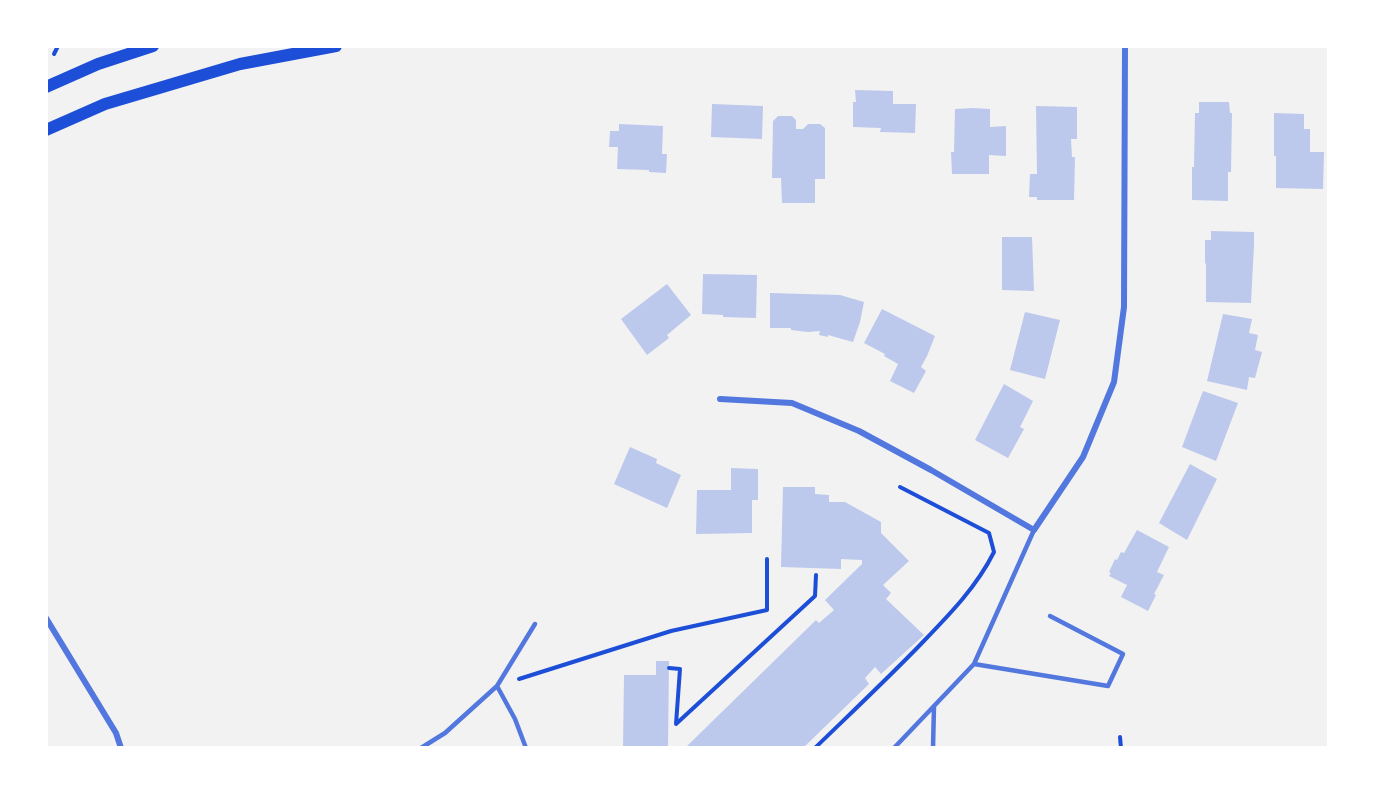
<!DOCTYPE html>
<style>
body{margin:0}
#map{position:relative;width:1375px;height:794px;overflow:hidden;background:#f2f2f2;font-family:"PT Sans Narrow",sans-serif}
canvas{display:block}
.frame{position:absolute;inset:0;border:48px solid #fff;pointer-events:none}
</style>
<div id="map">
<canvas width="1375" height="794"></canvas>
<div class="frame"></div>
</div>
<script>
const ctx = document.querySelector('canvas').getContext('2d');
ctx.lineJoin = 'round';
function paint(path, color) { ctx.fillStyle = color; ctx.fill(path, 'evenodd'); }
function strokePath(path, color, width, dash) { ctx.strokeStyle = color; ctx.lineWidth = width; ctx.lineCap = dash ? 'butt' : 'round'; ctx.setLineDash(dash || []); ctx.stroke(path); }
paint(new Path2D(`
 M855 90 893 91V104H916L915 133 880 132 881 128 853 127V102H856Z
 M1199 102H1229L1230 113H1232L1231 172H1228V201L1192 200V167H1194L1195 113H1199Z
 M712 104 763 106 762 139 711 137Z
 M1036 106 1077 107V139H1071L1072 157H1075L1074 200H1037V197H1029L1030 174H1037Z
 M973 108 990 109V127L1006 126V156L989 155V174H952L951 152H954L955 109Z
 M1274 113 1304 114V129H1310V152H1324L1323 189 1276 188V156H1274Z
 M778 116H792L796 120V129H803L808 124H820L825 128V179H815V203H782L781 178H772L773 121Z
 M619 124 663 126 662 154H667L666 173 649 172V170L617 169 618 147H609L610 131H619Z
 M1211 231 1254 232V245L1251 303 1206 302V264L1205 263V240H1211Z
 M1002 237H1032L1034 291 1002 290Z
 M703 274 757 275 756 318 723 317V315L702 314Z
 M667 284 691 315 667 335 669 338 647 355 621 319Z
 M770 293 840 295 864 302 860 322 853 342 828 335V337L819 335 820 331 808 332 791 330V328H770Z
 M882 309 935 336 927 356 921 367 926 371 914 393 890 381 898 364 884 356 885 354 864 343Z
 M1025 312 1060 320 1045 379 1010 370Z
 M1223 314 1252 319 1249 333 1258 335 1255 350 1262 352 1255 378 1249 377 1247 390 1207 381Z
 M1004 384 1033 401 1020 427 1024 429 1008 458 975 440Z
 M1203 391 1238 403 1216 461 1182 447Z
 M630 447 657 459 656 463 681 475 667 508 614 484Z
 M1190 464 1217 479 1187 540 1159 523Z
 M731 468 758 469V500H752V533L696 534 697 490H731Z
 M783 487H815V494L829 495V502H845L881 522V533L909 561 883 585 891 593 886 599 924 635 881 674 875 667 865 678 869 684 803 748H685L816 620 819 623 834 610 825 600 862 564V560L841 559V569L781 567Z
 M1137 530 1169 547 1157 572 1164 575 1154 594 1156 595 1148 611 1121 597 1127 585 1109 576 1111 573 1109 572 1115 559 1117 560 1121 552 1124 553Z
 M656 661H669L668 748H623L624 675H656Z`), '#bdc9ec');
strokePath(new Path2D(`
 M54 54 58 46
 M669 668 680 669 676 724 815 596 816 575
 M519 679 671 631 767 610V559
 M1120 737 1121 748
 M815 748C851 713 886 680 920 645 948 616 976 588 994 552L989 533 900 487`), '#1d4ed8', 4);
strokePath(new Path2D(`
 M974 664 1108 686 1123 654 1050 616
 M497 686 515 719 526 748
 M421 748 445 733 497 686 535 624
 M894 748 974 664 1034 530
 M933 748 934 706`), '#5277de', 4.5);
strokePath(new Path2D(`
 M720 399 792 403 859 431 931 470 1034 530 1083 457 1114 382 1124 307 1125 46
 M46 618 116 733 121 748`), '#5277de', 6);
strokePath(new Path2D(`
 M46 87 98 64 153 46
 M46 130 105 104 240 64 336 46`), '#1d4ed8', 12);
</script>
